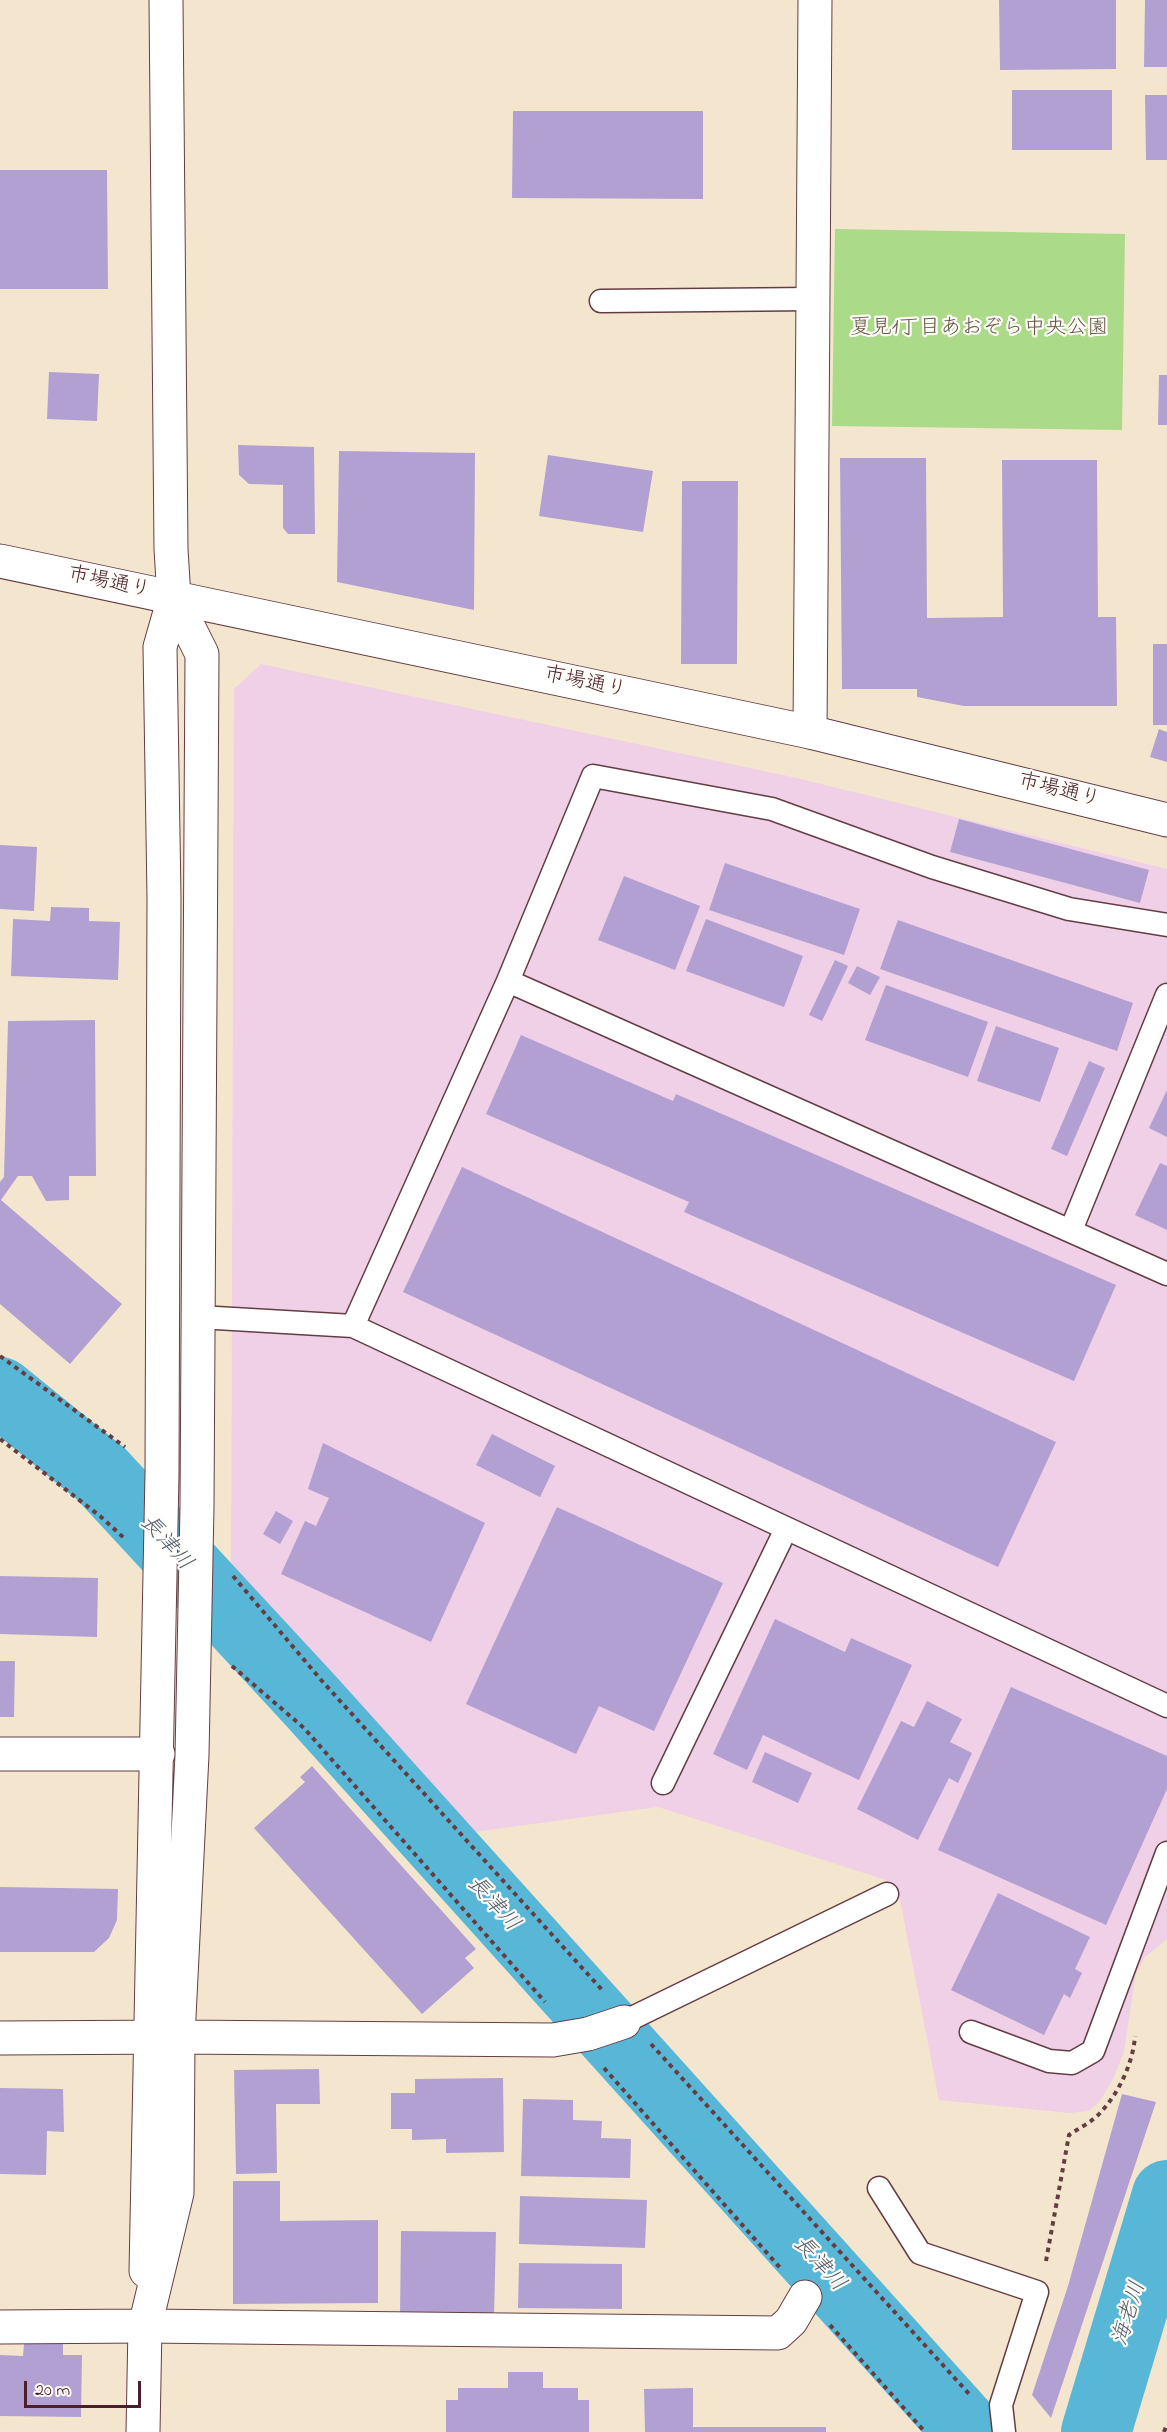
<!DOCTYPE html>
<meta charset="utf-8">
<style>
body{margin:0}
#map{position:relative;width:1167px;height:2432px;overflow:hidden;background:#f4e6ce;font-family:"Indie Flower",sans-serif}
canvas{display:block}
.scale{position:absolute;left:24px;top:2381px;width:117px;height:27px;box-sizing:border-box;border:3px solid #4a1f2b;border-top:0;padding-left:8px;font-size:18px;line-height:21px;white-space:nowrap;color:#4a1f2b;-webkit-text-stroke:4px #fdfcf7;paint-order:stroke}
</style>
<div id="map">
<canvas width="1167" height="2432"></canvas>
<div class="scale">20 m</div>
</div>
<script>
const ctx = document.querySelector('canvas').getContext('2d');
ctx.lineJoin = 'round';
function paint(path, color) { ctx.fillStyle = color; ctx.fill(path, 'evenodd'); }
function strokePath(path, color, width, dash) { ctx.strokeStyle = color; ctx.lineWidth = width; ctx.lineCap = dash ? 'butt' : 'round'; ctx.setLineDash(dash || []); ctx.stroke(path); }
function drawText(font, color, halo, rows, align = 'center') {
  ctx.font = font + ' "Indie Flower","Klee One",sans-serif'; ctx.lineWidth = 4.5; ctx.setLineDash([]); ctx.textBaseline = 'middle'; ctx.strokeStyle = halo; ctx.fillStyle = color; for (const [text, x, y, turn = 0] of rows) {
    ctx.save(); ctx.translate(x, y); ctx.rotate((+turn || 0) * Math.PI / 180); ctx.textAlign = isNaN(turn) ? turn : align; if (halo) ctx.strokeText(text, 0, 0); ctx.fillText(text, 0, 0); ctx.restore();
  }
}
paint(new Path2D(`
 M261 664 797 778 1167 869V1939L1145 1957 1136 1973 1124 2052 1113 2079 1100 2101 1089 2111 1069 2113 939 2100 900 1900 886 1880 658 1807 474 1832 231 1567 234 689Z`), '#efd0e6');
paint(new Path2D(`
 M835 229 1125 234 1122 430 832 426Z`), '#abdb89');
strokePath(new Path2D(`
 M0 1392 101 1474 311 1701 969 2432
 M1096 2432 1167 2195`), '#58b7d6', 70);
paint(new Path2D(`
 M999 0H1116V69L1000 70Z
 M1145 0H1167V67H1144Z
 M1012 90H1112V150H1012Z
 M1145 95H1167V160H1146Z
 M513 111H703V199L512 198Z
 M0 170H107L108 289H0Z
 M49 372 99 374 97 421 47 419Z
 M1159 375H1167V425H1158Z
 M238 445 314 447 315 534H288L283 528V485L249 484 239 475Z
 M339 451 475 453 474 610 337 582Z
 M548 455 653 471 643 532 539 516Z
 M840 458H926L927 618 1003 617 1002 460H1097L1098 617H1116L1117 706H964L917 697V689H842Z
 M682 481H738L737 664H681Z
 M1153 644H1167V725H1153Z
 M1159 729 1167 732V762L1150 757Z
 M959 819 1149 870 1140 903 950 852Z
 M0 845 37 847 34 911 0 909Z
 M725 863 860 909 844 955 709 910Z
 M624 876 700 906 675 970 598 940Z
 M51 907 89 908V921L120 922 118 980 11 976 13 919 50 921Z
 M706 919 803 956 784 1007 686 971Z
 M898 920 1133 1003 1117 1051 880 969Z
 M835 960 848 966 822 1021 809 1015Z
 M857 966 880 977 870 995 848 983Z
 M886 985 988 1022 968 1077 865 1040Z
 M95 1020 96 1176H69V1200L46 1201 32 1176H18L1 1200 122 1304 70 1364 0 1304V1182L4 1177 8 1021Z
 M996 1026 1059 1048 1040 1102 977 1081Z
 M521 1035 673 1101 676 1094 1116 1285 1074 1381 684 1212 689 1202 486 1114Z
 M1089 1061 1105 1068 1067 1156 1051 1149Z
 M1167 1090V1137L1149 1128Z
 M1160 1163 1167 1166V1230L1135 1215Z
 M462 1167 1056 1442 998 1567 403 1292Z
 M492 1434 555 1466 540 1497 476 1465Z
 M323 1443 485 1523 431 1642 281 1574 305 1521 316 1526 329 1498 308 1489Z
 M557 1507 723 1583 654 1731 599 1706 576 1754 466 1704Z
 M276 1511 293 1521 280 1544 263 1534Z
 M0 1576 98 1578 97 1637 0 1634Z
 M775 1619 845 1652 851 1638 912 1665 859 1780 763 1735 747 1770 713 1754Z
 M0 1661H15L14 1717H0Z
 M1011 1687 1167 1756V1789L1106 1925 938 1850Z
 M927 1701 962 1719 950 1742 972 1753 958 1783 949 1778 918 1840 857 1809 901 1721 914 1727Z
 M765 1752 812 1773 798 1803 752 1782Z
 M312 1766 476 1949 465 1958 474 1968 422 2014 254 1828 305 1782 300 1777Z
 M0 1887 118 1889 117 1920 109 1938 94 1952H0Z
 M998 1893 1090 1937 1075 1969 1082 1973 1070 1998 1064 1994 1044 2035 951 1990Z
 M319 2069 320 2104H276L277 2173 236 2174 234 2070Z
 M503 2078 504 2152 446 2153V2139L412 2140V2129H391V2093H415V2079Z
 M0 2088 63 2089 64 2132 47 2131 46 2175 0 2174Z
 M1122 2094 1156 2102 1051 2418 1032 2395 1068 2286Z
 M523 2099 573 2100V2120L602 2121 601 2138 631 2139 630 2178 521 2176Z
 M233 2181H280V2221L378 2220V2303L233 2304Z
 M520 2196 647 2200 645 2248 519 2244Z
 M401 2231 496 2232 494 2317 400 2315Z
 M519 2263 622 2264V2309L518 2308Z
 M24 2344H63V2355H82L81 2417 0 2416V2355L23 2356Z
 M508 2372H543V2388H578V2400H589V2432H446V2400H458V2388H508Z
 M693 2388V2427H826V2432H645L644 2389Z`), '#b3a0d2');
const lane = new Path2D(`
 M601 301 812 299
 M508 981 593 776 772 809 932 867 1069 909 1167 925
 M1071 1230 1167 995
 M1167 1274 508 981 353 1326 1167 1706
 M199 1317 353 1326
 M663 1783 786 1529
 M624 2022 887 1894
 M971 2032 1049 2061 1072 2063 1093 2051 1167 1853
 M879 2188 920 2253 1037 2292 1001 2405 1004 2432`);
const street = new Path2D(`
 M810 732 815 0
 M0 1754H158
 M178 2037 553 2040 588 2034 624 2022
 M146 2271 162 1474 164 897 160 647 174 598
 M145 2326 177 2193 178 2037 192 1755 197 1507 202 654 174 598
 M0 2327 145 2326 778 2333 791 2321 805 2297`);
const secondary = new Path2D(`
 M166 0 171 549 174 598
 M0 561 810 732 1167 820
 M0 2038 178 2037
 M143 2432 145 2326`);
strokePath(lane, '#643d43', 25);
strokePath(street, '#643d43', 35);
strokePath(secondary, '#643d43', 35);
strokePath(new Path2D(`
 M0 1356 125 1447
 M0 1439 100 1516 124 1538
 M233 1576 322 1681 604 1992
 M232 1666 304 1728 545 2002
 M651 2044 971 2396
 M604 2068 782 2270
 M1046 2261 1069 2135C1079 2128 1092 2122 1100 2113 1119 2093 1133 2063 1135 2036
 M830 2325 925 2432
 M1164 2432 1167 2424`), '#643d43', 4, [4.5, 4.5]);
strokePath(lane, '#fff', 22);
strokePath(street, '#fff', 33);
strokePath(secondary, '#fff', 33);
drawText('21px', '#675747', '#fdfcf7', [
 ["夏見1丁目あおぞら中央公園",979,330]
]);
drawText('21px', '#4a1f2b', '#fdfcf7', [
 ["市場通り",109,584,12],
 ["市場通り",585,684,12],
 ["市場通り",1059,792,14]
]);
drawText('italic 22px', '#505c6f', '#fdfcf7', [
 ["長津川",165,1544,48],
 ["長津川",492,1905,48],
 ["長津川",818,2265,48],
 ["海老川",1131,2314,-73]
]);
</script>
